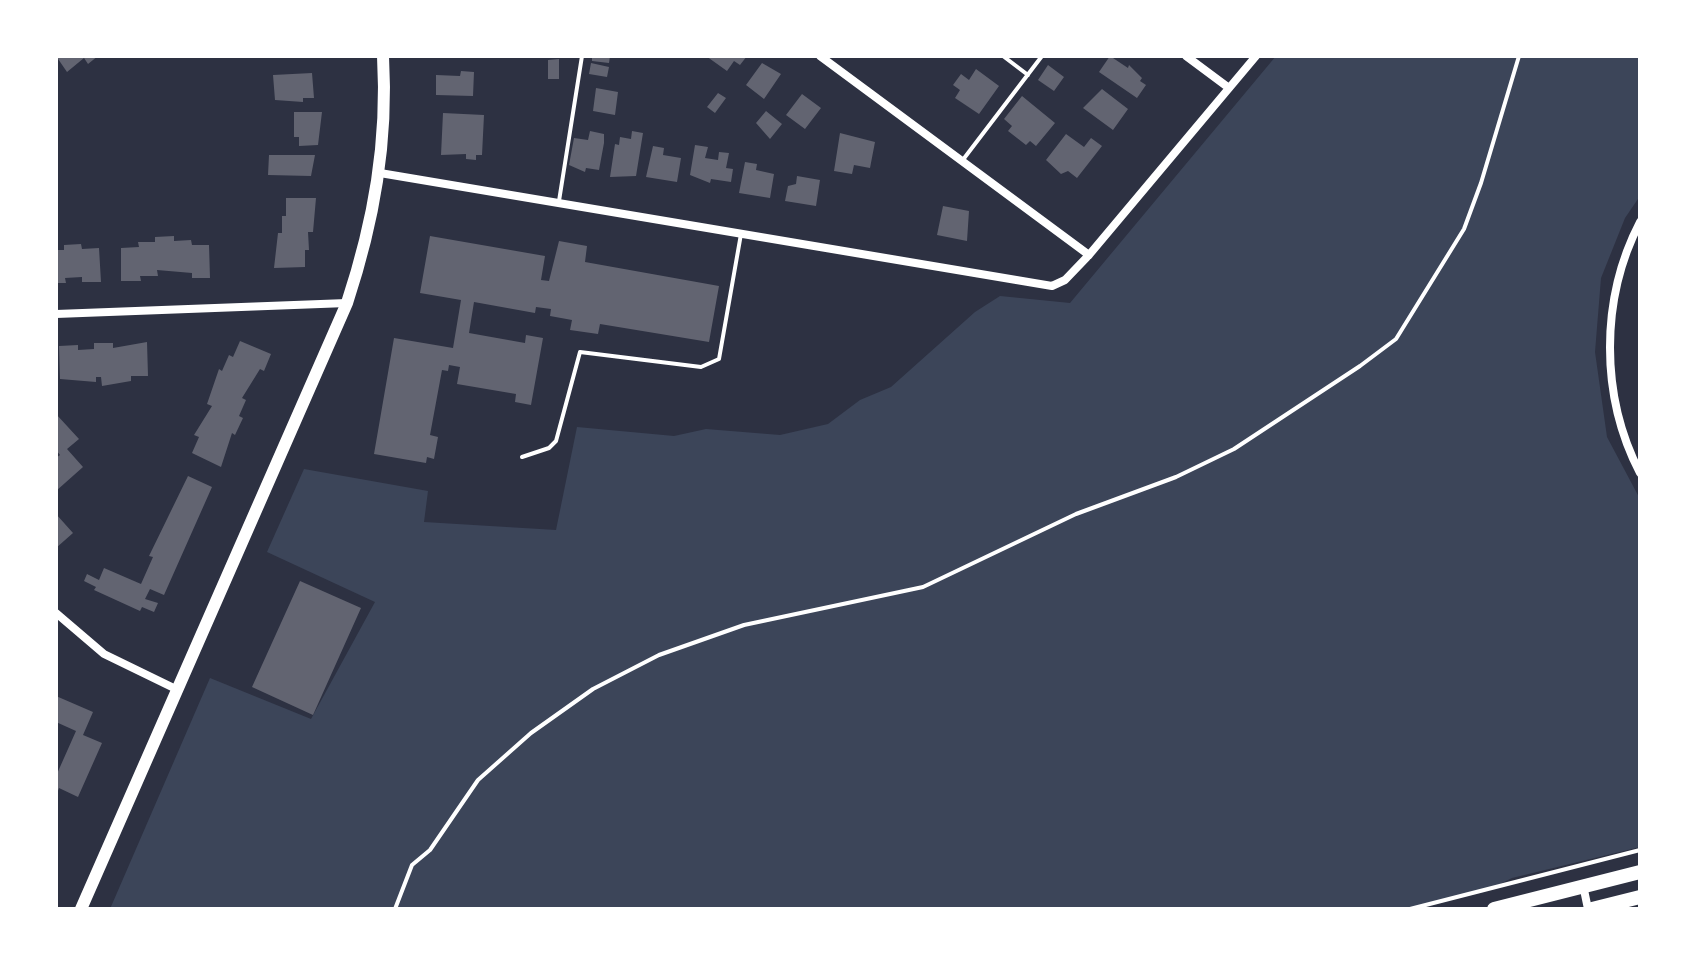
<!DOCTYPE html>
<style>
body{margin:0}
#map{position:relative;width:1696px;height:965px;overflow:hidden;background:#2d3142;font-family:"IBM Plex Sans",sans-serif}
canvas{display:block}
.frame{position:absolute;inset:0;border:58px solid #fff;pointer-events:none}
</style>
<div id="map">
<canvas width="1696" height="965"></canvas>
<div class="frame"></div>
</div>
<script>
const ctx = document.querySelector('canvas').getContext('2d');
ctx.lineJoin = 'round';
function paint(path, color) { ctx.fillStyle = color; ctx.fill(path, 'evenodd'); }
function strokePath(path, color, width, dash) { ctx.strokeStyle = color; ctx.lineWidth = width; ctx.lineCap = dash ? 'butt' : 'round'; ctx.setLineDash(dash || []); ctx.stroke(path); }
paint(new Path2D(`
 M1276 56H1640V196L1625 218 1601 278 1595 352 1607 437 1640 499V847L1512 878 1484 892 1415 909H110L210 678 311 719 375 602 267 552 304 469 428 491 424 522 556 530 577 427 674 436 706 429 780 435 828 424 860 400 891 387 975 312 1000 296 1070 303Z`), '#3c4559');
paint(new Path2D(`
 M56 56H98L88 64 84 58 67 72Z
 M592 56H610L609 63 592 61Z
 M706 56H747L740 65 734 61 727 71Z
 M1110 56 1128 68 1129 65 1142 78 1140 81 1146 85 1137 98 1099 72Z
 M559 59V79H548V60Z
 M591 63 609 67 607 77 589 74Z
 M762 63 781 74 764 99 746 85Z
 M1048 65 1064 77 1054 91 1038 80Z
 M976 69 999 86 979 114 955 98 960 90 953 85 961 74 969 80Z
 M461 71 474 72 473 96 436 95V75L460 76Z
 M312 73 314 98H303V102L275 100 273 75Z
 M596 88 618 92 615 115 593 111Z
 M1102 89 1128 109 1113 130 1083 108Z
 M718 93 726 98 715 113 707 107Z
 M802 94 821 108 805 129 786 115Z
 M1022 96 1055 123 1036 146 1030 141 1026 145 1008 131 1012 126 1004 119Z
 M766 111 782 124 770 139 756 123Z
 M294 112H322L318 145 299 146V137H294Z
 M443 113 484 115 482 155H476V160L466 159V154L441 155Z
 M590 131 604 134V143L599 170 586 168 585 172 569 165 574 138 588 140Z
 M632 131 643 133 636 176 610 177 615 144 619 145 620 137 631 139Z
 M840 133 875 142 870 168 854 165 852 174 834 171Z
 M1066 134 1084 147 1091 138 1102 146 1077 178 1068 171 1061 174 1046 160Z
 M695 145 708 147 705 158 718 160 719 152 729 153 726 168 733 169 731 182 711 179 710 183 690 175Z
 M653 146 664 148 663 155 681 158 677 182 646 177Z
 M269 155H315L311 176 268 175Z
 M745 162 757 164 756 170 774 174 770 198 739 193Z
 M797 176 820 180 816 206 785 201 788 186 796 184Z
 M286 198H316L313 232H308L309 250H305V267L274 268 278 233H282V216H286Z
 M943 206 969 211 967 241 937 235Z
 M174 236V241L191 240 192 245H209L210 278H192V273L157 270 158 276H140L141 281H121V248L139 247 138 242H155V237Z
 M430 236 545 256 541 280 549 281 559 241 587 246 585 262 719 286 709 342 600 324 598 334 570 330 572 320 550 316 551 309 536 307 535 313 474 302 469 333 525 343 526 335 543 338 531 405 515 402 516 394 457 384 460 367 449 365 448 371 442 370 430 435 438 437 434 459 427 457 426 463 374 454 394 338 453 348 461 300 420 293Z
 M81 244 82 249 99 248 101 282H82V277L65 278 66 283H56V250H64V245Z
 M240 341 271 354 264 371 260 369 242 398 246 400 239 416 243 418 235 435 232 433 221 467 192 453 199 437 194 435 212 406 207 404 219 369 222 371 229 355 233 357Z
 M147 342 148 376H131V381L102 386 101 377H96V382L60 379 59 346 78 345V350L94 349V343H113V348Z
 M56 414 79 439 67 449 83 467 56 491V458L60 455 56 450Z
 M188 476 212 487 164 595 150 589 145 599 158 603 154 612 142 607 140 611 94 590 96 587 84 581 87 574 99 580 104 568 141 584 153 557 149 556Z
 M56 514 73 533 56 548Z
 M300 581 361 608 313 715 252 687Z
 M56 696 93 712 83 735 102 743 78 797 59 788 56 796V776L76 731 56 722Z`), '#626471');
strokePath(new Path2D(`
 M395 909 412 865 430 850 478 780 531 733 593 689 659 655 744 625 923 587 1076 514 1176 477 1234 449 1360 366 1396 339 1464 229 1481 183 1519 56
 M1410 909 1640 850`), '#fff', 4);
strokePath(new Path2D(`
 M1003 56 1028 75
 M962 161 1042 56
 M559 201 582 56
 M522 457 549 448 556 441 580 352 701 367 719 359 741 234`), '#fff', 4);
strokePath(new Path2D(`
 M820 56 1089 255
 M1186 56 1229 88
 M380 173 1052 286 1065 280 1089 255 1256 56
 M1640 222C1600 299 1600 396 1640 473
 M56 314 347 303
 M56 613 104 654 178 690
 M1583 885 1588 909`), '#fff', 8);
strokePath(new Path2D(`
 M81 909 347 303C374 221 388 142 383 56`), '#fff', 12);
strokePath(new Path2D(`
 M1494 909 1640 872
 M1592 909 1640 897`), '#fff', 14);
</script>
